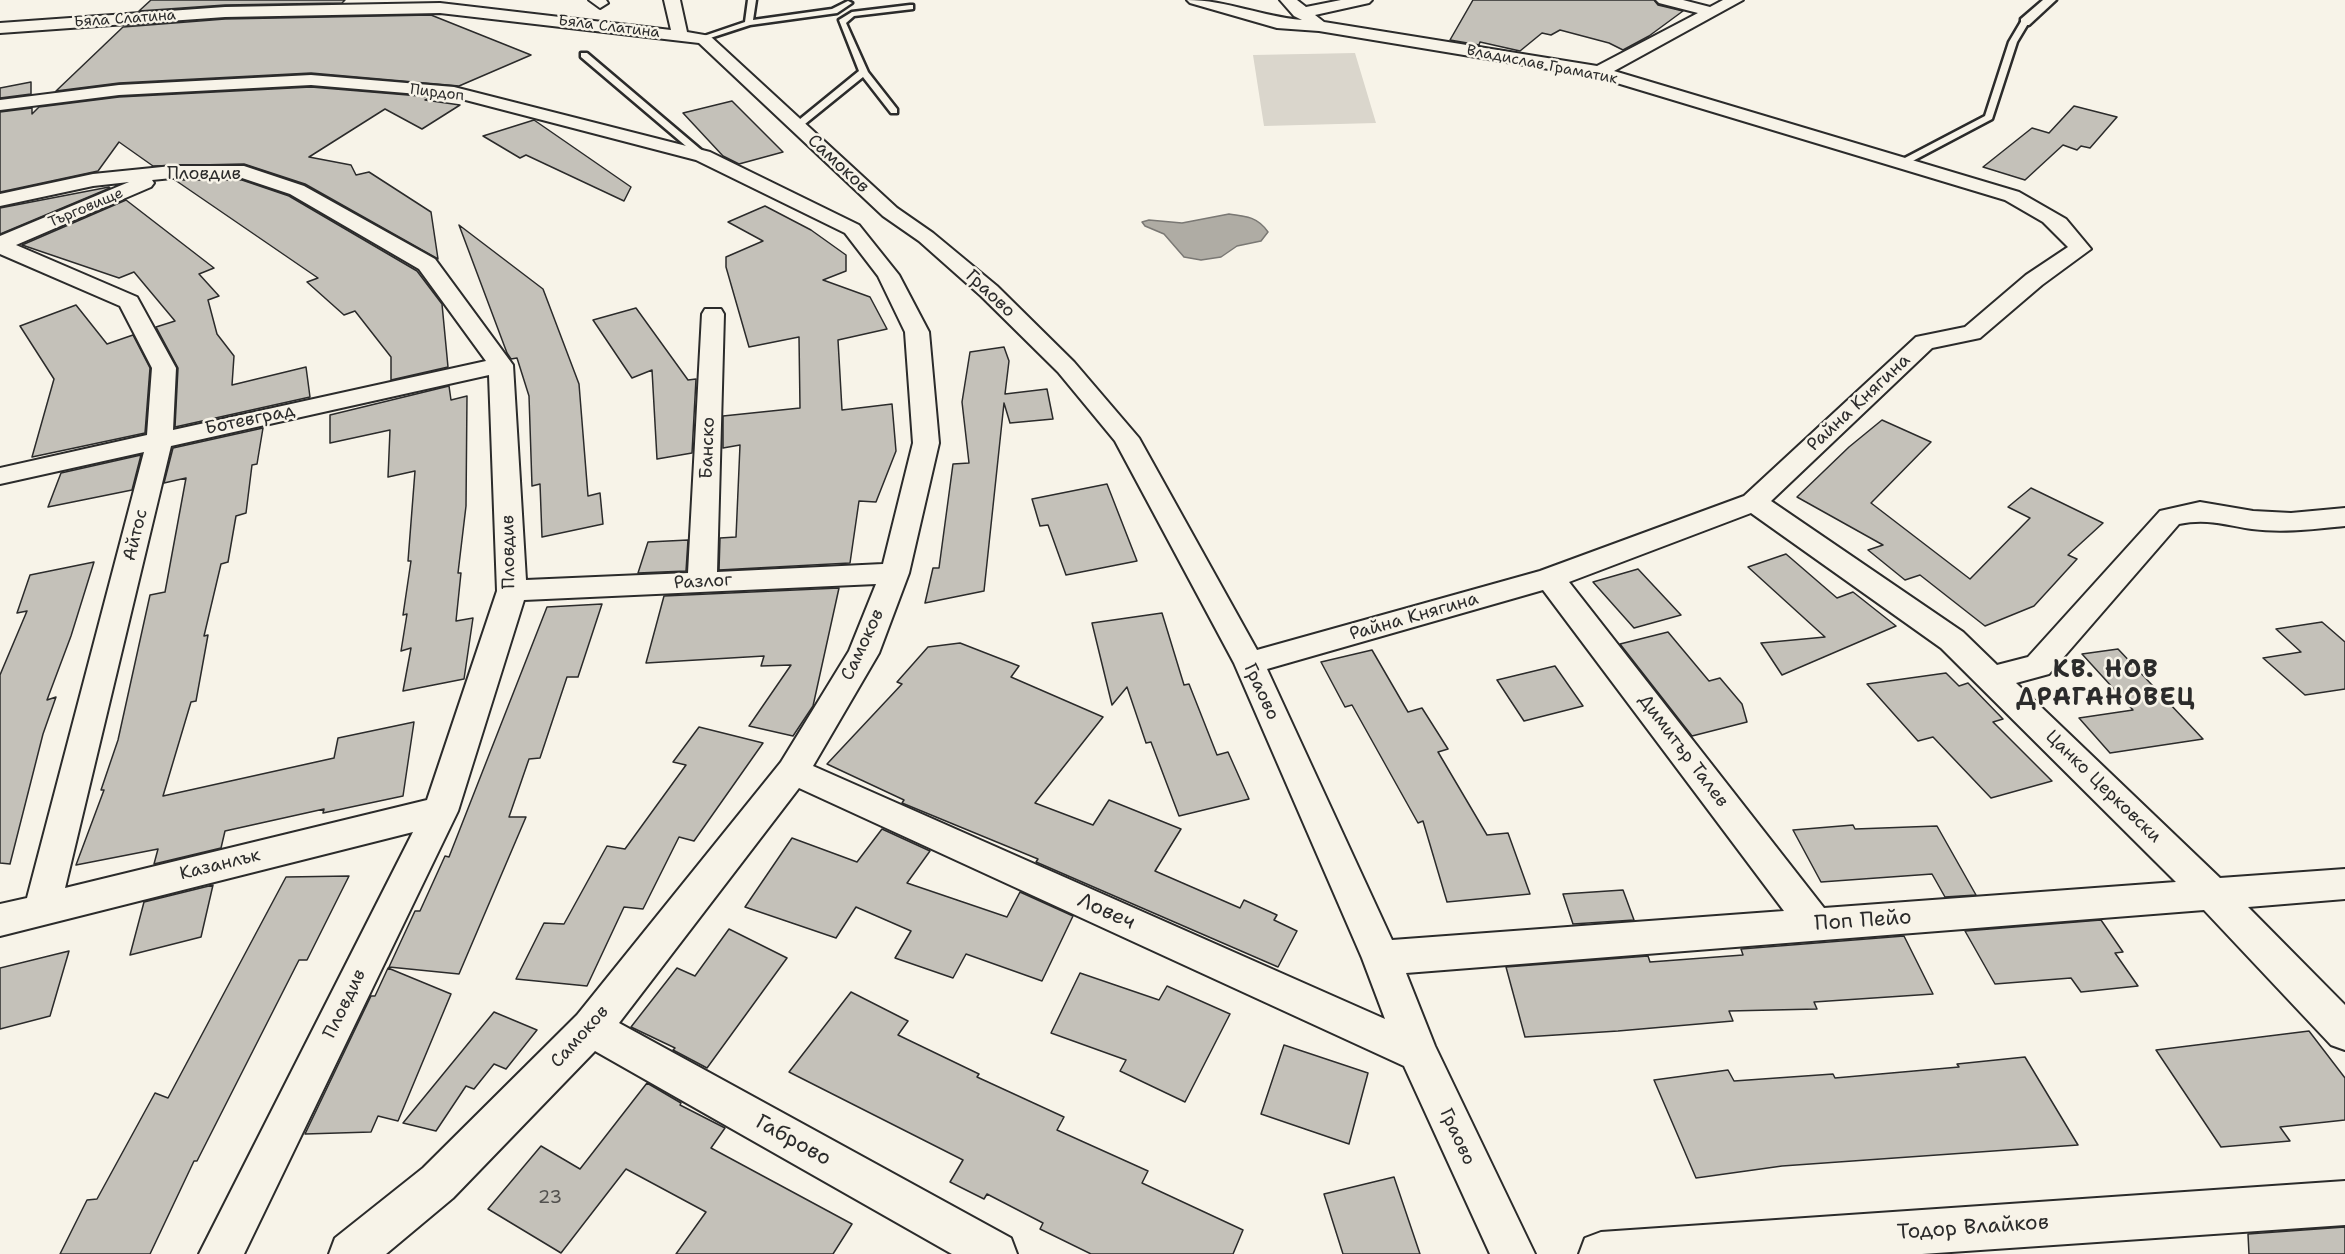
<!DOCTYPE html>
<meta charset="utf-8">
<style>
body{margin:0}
canvas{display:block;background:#f7f3e8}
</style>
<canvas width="2345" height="1254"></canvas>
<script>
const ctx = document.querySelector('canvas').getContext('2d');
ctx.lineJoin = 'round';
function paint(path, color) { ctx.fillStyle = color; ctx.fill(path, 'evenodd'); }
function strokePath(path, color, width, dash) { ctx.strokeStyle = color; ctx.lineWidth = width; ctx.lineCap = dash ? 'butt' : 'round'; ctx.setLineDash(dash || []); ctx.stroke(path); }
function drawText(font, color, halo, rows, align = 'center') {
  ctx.font = font + ' "Shantell Sans",sans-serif'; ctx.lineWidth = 5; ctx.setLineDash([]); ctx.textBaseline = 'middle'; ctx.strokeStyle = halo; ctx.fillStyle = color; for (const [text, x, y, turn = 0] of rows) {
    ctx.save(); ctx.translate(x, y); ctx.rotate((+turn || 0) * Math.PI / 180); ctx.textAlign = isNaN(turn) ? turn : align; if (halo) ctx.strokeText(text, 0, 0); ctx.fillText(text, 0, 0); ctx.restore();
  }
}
paint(new Path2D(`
 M1355 53 1376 123 1264 126 1253 55Z`), '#dad6cc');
const water = new Path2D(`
 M1229 214C1246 216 1258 217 1268 232L1261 241 1237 246 1221 257 1201 260 1184 257 1164 234 1145 226 1142 222 1149 220 1182 223Z`);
paint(water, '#afaca4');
strokePath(water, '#7a7874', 1.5);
const building = new Path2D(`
 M151 0H345L342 3 225 5 139 11Z
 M1473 0H1654L1658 5 1683 11 1649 36 1623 50 1609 43 1560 30 1551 35 1542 33 1520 51 1480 42 1479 45 1450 40Z
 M431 15 531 55 459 86 311 73 119 83 56 91 123 27 225 19Z
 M31 82V94L0 98V88Z
 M311 87 432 97 425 100 460 105 422 129 385 109 309 157 351 165 356 175 369 172 431 212 438 259 305 184 244 164 153 166 119 142 98 171 0 192V112L32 108V114L39 107 119 97Z
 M732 101 783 152 739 164 723 156 683 113Z
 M2074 106 2117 117 2090 148 2081 146 2077 150 2063 145 2025 180 1983 167 2032 128 2049 133Z
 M534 120 631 187 624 201 526 155 520 158 483 136Z
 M175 180H242L289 196 417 271 442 304 448 367 391 380V357L355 311 344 315 307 282 318 278Z
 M109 187 110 188 0 234V208Z
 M126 200 214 268 199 274 219 296 208 300 217 334 234 356 232 385 306 367 310 397 175 427 178 368 156 327 175 321 134 272 119 278 22 245Z
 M765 206 811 230 846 255V271L823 280 870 297 887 329 838 340 842 410 892 404 896 451 876 502 859 501 850 563 719 570 720 538 736 537 740 445 723 448V416L800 408 799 337 749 347 726 267V257L763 241 728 222Z
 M459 225 543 289 579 384 588 496 600 493 603 524 542 537 540 484 532 486 529 396 517 358 511 359 507 353Z
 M76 305 107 344 133 335 150 368 145 433 32 457 54 379 20 326Z
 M636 308 688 380 696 379 692 453 657 459 652 370 632 378 593 320Z
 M1004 347 1009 361 1005 394 1047 389 1053 419 1010 423 1004 403 984 591 925 603 933 568H939L953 464 969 463 962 402 970 352Z
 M449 386 451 400 467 396 466 506 458 573H461L456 621 473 618 464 679 403 691 411 648 401 651 407 614 403 615 411 561H408L415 471 388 477 390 430 330 443V415Z
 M1882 420 1931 442 1871 503 1970 579 2030 518 2008 507 2031 488 2103 523 2068 555 2077 559 2034 606 1985 626 1920 575 1905 580 1868 550 1883 545 1797 497 1849 447Z
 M263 428 257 464 252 465 246 513 236 516 228 562 221 564 204 636 208 635 196 701 191 702 163 796 334 758 338 738 414 722 403 796 323 813 324 809 225 831 221 848 154 864 158 849 76 865 104 790H101L118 740 150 595 165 592 186 478 164 483 173 448Z
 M141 455 132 490 48 507 61 473Z
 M1107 484 1137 561 1066 575 1048 525 1040 526 1032 499Z
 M688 540 686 571 638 573 648 542Z
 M1786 554 1837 598 1853 592 1896 626 1782 675 1761 643 1825 637 1748 567Z
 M94 562 71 636 47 700 56 697 43 734 10 864 0 863V675L27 611 17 613 30 575Z
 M1638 569 1681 615 1634 628 1593 582Z
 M839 588 813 706 793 736 749 726 791 665 761 666 764 656 646 663 664 596Z
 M602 604 578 677H567L540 758 529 759 509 817H526L459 974 389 967 415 911H420L445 856 449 857 547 607Z
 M1162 613 1184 685 1189 684 1217 755 1228 752 1249 799 1179 816 1151 742 1146 743 1127 687 1112 705 1092 623Z
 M2322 622 2345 642V689L2305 695 2263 658 2301 652 2276 629Z
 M1668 632 1709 681 1720 678 1742 704 1747 722 1692 736 1620 644Z
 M960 643 1019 666 1011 677 1103 717 1035 803 1093 825 1109 800 1181 829 1155 871 1240 908 1244 900 1277 915 1274 920 1297 931 1278 967 1036 862 1038 859 902 803 904 800 827 764 902 684 897 682 928 647Z
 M2118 649 2203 739 2110 753 2079 718 2133 710 2082 654Z
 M1372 650 1408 712 1422 708 1448 749 1438 752 1487 835 1508 833 1530 894 1447 902 1423 821 1418 823 1352 705 1345 707 1321 662Z
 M1555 666 1583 706 1524 721 1497 680Z
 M1946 673 1959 686 1968 683 2003 719 1993 722 2052 781 1991 798 1933 737 1918 741 1867 684Z
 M699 727 763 743 694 841 679 837 643 909 624 907 587 986 516 979 544 923 564 924 607 846 625 849 686 765 673 762Z
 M1853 825 1855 829 1937 826 1976 895 1945 897 1932 874 1821 882 1793 830Z
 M882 829 930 851 907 883 1007 917 1020 892 1073 916 1042 981 966 954 953 978 895 958 911 931 856 907 836 938 745 907 792 838 857 862Z
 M349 876 307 960H299L197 1161H194L150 1254H60L87 1200 97 1199 155 1093 168 1098 286 877Z
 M213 885 201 937 130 955 144 902Z
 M1623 890 1634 920 1573 924 1563 894Z
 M2101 920 2123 952 2115 953 2138 986 2081 992 2071 978 1995 984 1965 931Z
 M729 929 787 958 707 1068 673 1050 675 1048 631 1027 677 968 695 976Z
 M1904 936 1933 994 1814 1002 1817 1009 1729 1011 1733 1021 1618 1031 1525 1037 1506 967 1648 956 1650 962 1743 955 1741 949Z
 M69 951 50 1016 0 1029V968Z
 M388 968 451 994 398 1121 378 1116 371 1132 305 1134 371 996H375Z
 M1080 973 1159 1000 1167 986 1230 1014 1185 1102 1120 1071 1126 1060 1051 1033Z
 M851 992 908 1021 898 1035 979 1074 977 1077 1064 1117 1057 1130 1148 1171 1142 1183 1243 1230 1233 1254H1091L1040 1229 1043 1223 987 1194 984 1199 950 1182 963 1160 789 1072Z
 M494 1012 537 1030 506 1069 494 1064 474 1089 466 1086 436 1131 403 1123Z
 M2309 1031 2345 1078V1120L2280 1127 2290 1141 2221 1147 2156 1050Z
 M1284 1045 1368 1073 1349 1144 1261 1114Z
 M2025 1057 2078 1145 1782 1166 1696 1178 1654 1080 1728 1070 1734 1081 1833 1074 1835 1078 1959 1067 1957 1064Z
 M647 1083 681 1103 680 1105 725 1128 711 1148 852 1224 833 1254H676L706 1212 626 1169 561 1253 488 1209 541 1146 580 1169Z
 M1394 1177 1420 1254H1343L1324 1194Z
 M2345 1227V1254H2249L2248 1234Z`);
paint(building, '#c4c1b9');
strokePath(building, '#2b2b2b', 1.5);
const service = new Path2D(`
 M748 0H756L753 20 832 9 848 1 852 3 837 13 750 25 701 41V37L745 22Z
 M910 5H913V9L854 16 846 23 868 72 897 109V113H891L863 77 800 128H794V124L859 71 839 20 852 12Z
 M2022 20 2029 22 2017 42 1992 119 1907 164H1901V160L1985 116 2009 42Z
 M581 53H587L706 154V158H700L581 57Z`);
const pedestrian = new Path2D(`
 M2043 0H2056L2029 25H2021V19Z`);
const minor = new Path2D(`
 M589 0H606L608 3 600 8Z
 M664 0H680L687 32 710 36 897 208 933 233 997 286 1074 362 1139 438 1257 650 1540 571 1744 496 1916 337 1965 327 2026 275 2068 247 2043 222 2005 200 1597 77 1319 31 1277 28 1190 3 1187 0C1227 0 1263 17 1302 20L1294 16 1280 0H1297L1306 7 1341 0H1372L1369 3 1315 15 1324 22 1597 66 1698 13 1659 3 1656 0H1683L1710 7 1723 0H1743L1614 71 2019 192 2066 219 2091 249 2042 285 1980 338 1932 348 1771 501 1963 632 1997 665 2028 657 2160 511 2200 502 2253 511 2291 513 2345 508V526C2314 529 2283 533 2252 529 2225 525 2207 518 2179 524L2049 674 2016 683 2220 878 2345 869V899L2248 907 2345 1005V1050L2331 1045 2204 910 1406 973 1435 1046 1535 1254H1490L1404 1066 799 788 619 1023 1011 1238 1017 1254H952L595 1051 453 1198 386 1254H329L335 1238 423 1168 577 1015 781 762 849 651 876 584 524 600 458 811 244 1254H199L413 832 0 936V904L27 898 144 452 0 484V468L147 435 152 368 120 306 0 254V236L129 182 93 186 0 206V194L93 174 172 166H244L304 186 435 259 513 365 526 580 688 573 702 314 705 309H721L724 314 717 572 883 564 913 443 905 332 878 276 845 233 696 160 454 97 311 85 119 95 0 110V100L119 85 311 75 454 87 710 152 859 225 899 275 929 332 939 443 909 573 879 653 813 766 1385 1019 1362 958 1234 663 1115 441 1058 372 981 296 919 241 883 216 699 43 440 13 225 17 0 33V23L225 7 440 3 671 30ZM172 178H242L290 194 419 269 486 361 173 430 176 368 137 297 16 245 151 187 154 183 152 180ZM489 375 497 591 427 800 65 888 171 446ZM1751 513 1941 648 2176 882 1824 908 1569 582ZM1543 590 1784 911 1392 940 1267 669Z
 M2345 1181V1225L1922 1254H1579L1585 1238 1601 1232Z`);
strokePath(service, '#2b2b2b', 5);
strokePath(pedestrian, '#2b2b2b', 5);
strokePath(minor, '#2b2b2b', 4);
paint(service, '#f7f3e8');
paint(pedestrian, '#f7f3e8');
paint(minor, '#f7f3e8');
drawText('15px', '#2b2b2b', '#f7f3e8', [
 ["Бяла Слатина",125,19,-4],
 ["Бяла Слатина",609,27,7],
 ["Владислав Граматик",1542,65,11],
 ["Пирдоп",437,93,7],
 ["Търговище",86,208,-23]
]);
drawText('18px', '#2b2b2b', '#f7f3e8', [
 ["Самоков",838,164,43],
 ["Пловдив",204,174],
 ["Граово",990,294,43],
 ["Райна Княгина",1859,403,-43],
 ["Ботевград",250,420,-12],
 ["Банско",708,448,-88],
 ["Айтос",136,535,-76],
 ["Пловдив",509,552,-91],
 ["Разлог",703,582,-3],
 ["Райна Княгина",1414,617,-16],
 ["Самоков",863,645,-65],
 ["Граово",1261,692,65],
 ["Димитър Талев",1683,751,53],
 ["Цанко Церковски",2103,787,44],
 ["Казанлък",220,865,-14],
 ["Пловдив",345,1004,-64],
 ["Самоков",580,1037,-48],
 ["Граово",1457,1137,65]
]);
drawText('18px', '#51504e', null, [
 ["23",550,1198]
]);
drawText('21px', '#2b2b2b', '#f7f3e8', [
 ["Ловеч",1106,912,24],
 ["Поп Пейо",1863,921,-4],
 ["Габрово",793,1141,29],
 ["Тодор Влайков",1973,1228,-4]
]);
ctx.letterSpacing = '1.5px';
drawText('bold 24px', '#2b2b2b', '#f7f3e8', [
 ["КВ. НОВ",2106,671],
 ["ДРАГАНОВЕЦ",2106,699]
]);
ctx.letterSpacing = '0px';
</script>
